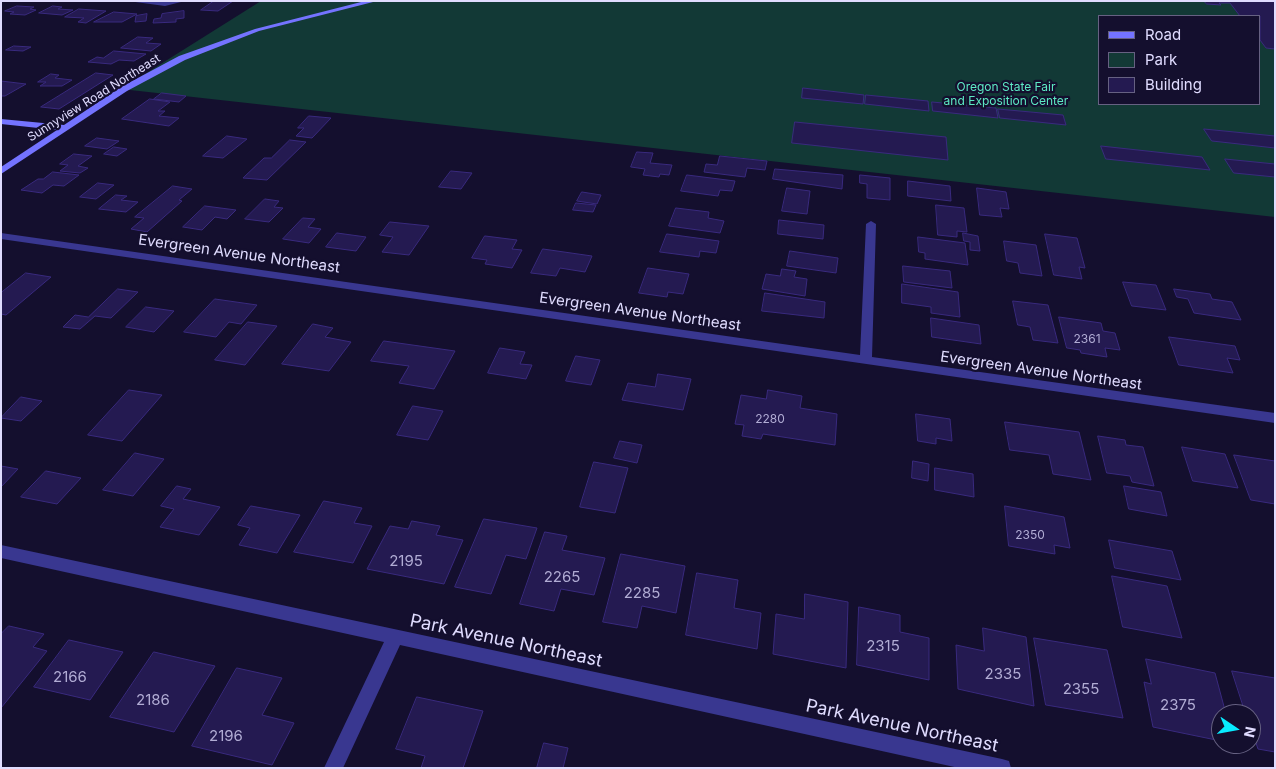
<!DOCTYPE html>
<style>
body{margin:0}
#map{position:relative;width:1276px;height:769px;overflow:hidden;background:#140f2e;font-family:Inter,sans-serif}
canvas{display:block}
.frame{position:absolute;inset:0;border:2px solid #e0dcff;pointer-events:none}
.legend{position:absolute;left:1098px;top:15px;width:162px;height:90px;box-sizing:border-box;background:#140f2e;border:1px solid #666182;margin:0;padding:6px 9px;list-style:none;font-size:15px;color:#e0dcff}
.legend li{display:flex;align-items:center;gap:10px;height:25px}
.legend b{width:25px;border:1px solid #666182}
.north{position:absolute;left:1211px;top:704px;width:50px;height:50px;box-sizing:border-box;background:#140f2e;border:1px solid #666182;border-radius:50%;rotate:102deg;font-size:14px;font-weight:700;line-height:20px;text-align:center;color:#e0dcff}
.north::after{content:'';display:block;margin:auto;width:18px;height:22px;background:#08ebff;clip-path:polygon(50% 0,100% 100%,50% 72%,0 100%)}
</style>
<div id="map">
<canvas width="1276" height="769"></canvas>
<div class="frame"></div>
<ul class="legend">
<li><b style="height:6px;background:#7473ff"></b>Road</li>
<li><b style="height:14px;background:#123936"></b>Park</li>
<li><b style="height:14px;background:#241a51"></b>Building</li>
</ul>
<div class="north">N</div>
</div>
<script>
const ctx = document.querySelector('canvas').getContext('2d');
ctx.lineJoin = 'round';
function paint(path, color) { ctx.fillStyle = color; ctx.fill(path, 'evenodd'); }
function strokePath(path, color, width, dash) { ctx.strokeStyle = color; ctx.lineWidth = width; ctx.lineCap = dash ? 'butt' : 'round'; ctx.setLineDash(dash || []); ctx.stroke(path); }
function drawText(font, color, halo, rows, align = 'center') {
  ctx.font = font + ' Inter,sans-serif'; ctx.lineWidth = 4.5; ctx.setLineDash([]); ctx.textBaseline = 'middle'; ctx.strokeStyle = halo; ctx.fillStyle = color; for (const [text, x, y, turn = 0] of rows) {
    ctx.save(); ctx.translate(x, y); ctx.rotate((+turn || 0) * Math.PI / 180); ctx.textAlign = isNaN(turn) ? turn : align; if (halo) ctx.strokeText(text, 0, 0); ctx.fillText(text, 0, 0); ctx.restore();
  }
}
paint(new Path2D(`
 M261 1H1275V217L121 89ZM1100 16H1260V104H1100Z`), '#123936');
const building = new Path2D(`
 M214 1H233L218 11 201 10Z
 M1204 1H1275V49L1266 48 1260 40V16H1240L1230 3H1219L1221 5 1207 4Z
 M17 6 34 7 30 9 36 10 25 15 10 14 14 12 5 11Z
 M53 6 62 7 58 9 73 10 62 15 39 13Z
 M79 9 106 11 86 23 78 22 84 18 65 17Z
 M184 11V18L176 19V22L153 23 154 19 161 18 162 14Z
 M114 12 137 14 122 22H94Z
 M147 14 146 21 135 22 136 16Z
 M138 37 153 38 146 43 161 44 151 51 121 48Z
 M14 46 31 47 23 51 6 50Z
 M114 51 146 54 134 61 119 60 111 64 88 62 97 57 103 58Z
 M96 73 113 75 59 109 41 107Z
 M51 74 59 75 55 78 72 80 62 86H40L46 82H38Z
 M1 81 26 84 5 96H1Z
 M803 88 864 95 863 104 802 98Z
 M162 93 186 96 179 102 154 99Z
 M866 95 928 101 929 111 865 104Z
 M150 99 170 102 158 111H165L159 116 179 118 169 126 122 119Z
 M932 102 996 108 998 118 933 111Z
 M998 109 1063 115 1066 125 1000 118Z
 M309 116 331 118 312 138 296 136 304 128H298Z
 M795 122 946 137 948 160 792 143Z
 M1204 129 1275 136V148L1212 141Z
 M227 136 247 139 223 158 203 156Z
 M97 138 119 141 107 149 85 146Z
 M290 140 306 142 267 180 243 178 264 158H271Z
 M1101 146 1202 157 1210 170 1106 159Z
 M114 147 127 149 117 156 104 154Z
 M637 152 653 153 650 163 672 165 669 175 660 174 659 177 643 175 645 169 631 167Z
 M74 154 92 156 78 166 88 168 80 173 60 171 68 165 60 164Z
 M720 156 767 161 765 170 747 168 745 177 704 172 706 164 717 165Z
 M1225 159 1275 164V177L1234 173Z
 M775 169 843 175 842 189 773 179Z
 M451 171 472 173 461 189 439 187Z
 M53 172 79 175 64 186 53 185 42 193 21 190 38 179H43Z
 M687 175 735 181 732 191 720 190 718 196 681 191Z
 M860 175 890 178V200L867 198V184L860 183Z
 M908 181 950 186 951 201 908 196Z
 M98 183 114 185 96 199 80 197Z
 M173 186 192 189 179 200 182 201 147 232 131 229 144 218 135 217Z
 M787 188 810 191 807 214 782 211Z
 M977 188 1006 192 1009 209 1000 208 1002 217 980 215Z
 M582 192 601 195 597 204 577 201Z
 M116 195 127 196 121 200 138 202 126 212 99 209Z
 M265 199 279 201 274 207 283 208 269 222 245 219Z
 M576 203 596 205 593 212 573 210Z
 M936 205 964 208 967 232 957 231V237L938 235Z
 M205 206 236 210 227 219 215 217 202 230 183 227Z
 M676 208 709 212 708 218 724 221 720 233 669 226Z
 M303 218 315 219 308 227 321 229 309 243 283 239Z
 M779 220 824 225 823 239 778 234Z
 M390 222 429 226 409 255 382 252 393 237 380 235Z
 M337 233 366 237 356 251 326 247Z
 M963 233 978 236 980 251 970 250V242L964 241Z
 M667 234 719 241 716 253 700 251 699 257 660 252Z
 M1045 234 1077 238 1085 268 1079 267 1082 279 1054 275Z
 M485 236 517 240 512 249 522 250 512 268 485 264 487 260 472 258Z
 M918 237 965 243 968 265 925 259V253L919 252Z
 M1004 241 1036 245 1042 276 1020 273 1018 263 1007 261Z
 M543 249 592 256 585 272 560 268 556 276 531 273Z
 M790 251 838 258 836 273 787 266Z
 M903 266 950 271 952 288 904 282Z
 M648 268 689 274 683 294 668 292 667 297 639 293Z
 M782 269 796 271 794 277 807 279 805 296 762 289 766 274 780 276Z
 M26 273 51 277 6 315 1 314V293Z
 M1123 282 1156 285 1166 310 1132 306Z
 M902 284 958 292 960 317 931 313V307L902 303Z
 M118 289 138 292 111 318 95 316 80 329 63 327 75 315 88 317Z
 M1174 289 1210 294 1212 299 1232 302 1241 320 1194 313 1188 299 1177 297Z
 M765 293 825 302 824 318 762 311Z
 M215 299 257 305 241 324 229 322 216 337 184 332Z
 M1013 301 1048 305 1058 343 1033 340 1030 327 1018 325Z
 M146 307 174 311 154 332 126 327Z
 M1059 317 1101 323 1103 331 1115 333 1120 350 1105 348 1107 357 1081 353 1080 350 1067 348Z
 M931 318 979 325 981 344 932 337Z
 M248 322 277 326 245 365 215 360Z
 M313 324 333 328 325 337 351 342 329 371 282 364Z
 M1169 337 1235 346 1240 360 1227 358 1233 373 1179 365Z
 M384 341 455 351 434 389 399 383 409 366 371 361Z
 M500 348 525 352 520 364 532 365 526 379 488 373Z
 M576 356 600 360 591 385 566 381Z
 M658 374 691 379 683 410 622 400 628 383 655 387Z
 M129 390 162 395 122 441 88 435Z
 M768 390 802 396 800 408 837 414 835 445 763 434 761 439 742 436 744 425 735 424 741 395 766 399Z
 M21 397 42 401 21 421 1 418Z
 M413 406 443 411 428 440 397 435Z
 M916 414 950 419 952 441 936 438V444L918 441Z
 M1005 422 1079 432 1091 480 1053 474 1049 455 1010 450Z
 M1098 436 1125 440 1126 445 1143 447 1154 486 1132 482 1130 476 1107 473Z
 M620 441 642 445 637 463 614 458Z
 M1182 447 1225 454 1238 488 1193 481Z
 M135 453 164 459 133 496 103 490Z
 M1234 455 1275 461V504L1251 500Z
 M913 461 929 464 928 481 912 478Z
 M594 462 628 468 615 513 580 507Z
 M1 466 18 469 1 487Z
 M935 468 973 474 974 497 935 490Z
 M46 471 81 478 57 504 21 497Z
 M177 486 191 489 183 499 220 507 199 535 160 527 174 509 161 506Z
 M1124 486 1161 492 1167 516 1129 509Z
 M324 501 362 508 354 523 372 526 353 563 294 552Z
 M251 506 300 515 277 553 239 545 250 528 238 525Z
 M1005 506 1064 517 1070 548 1054 545 1055 554 1009 546Z
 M484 519 537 528 526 559 506 555 491 594 455 587Z
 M412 521 440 526 436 535 463 540 444 584 367 569 390 526 408 529Z
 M545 532 567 536 562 550 605 558 594 595 561 589 554 611 520 604Z
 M1109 540 1172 551 1181 580 1115 568Z
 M621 554 685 566 676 613 642 606 637 628 603 622Z
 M697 573 738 580 734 608 761 613 757 649 686 635Z
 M1112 576 1167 586 1182 638 1123 627Z
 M805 594 848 602 846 668 773 654 776 614 804 619Z
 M859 607 900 615V632L929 638V680L857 665Z
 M9 626 44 634 33 647 47 651 1 708V634Z
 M983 628 1026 637 1034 706 958 689 956 645 984 651Z
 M1034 638 1107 650 1123 718 1046 705Z
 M69 640 123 652 90 700 34 687Z
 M154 652 215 666 174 732 110 717Z
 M1146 659 1215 673 1226 714H1221V741L1153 727 1144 682 1151 684Z
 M237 668 282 678 262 715 294 723 272 765 192 746Z
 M1232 671 1275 678V752L1258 749 1251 728V714H1246Z
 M417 697 483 711 463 768H421L425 756 396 749Z
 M544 743 568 748 563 768H537Z`);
paint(building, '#241a51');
strokePath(building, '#392a7e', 1);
paint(new Path2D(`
 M128 1H185L165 6Z
 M871 221 876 224 872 357 1275 413V423L1 239V233L860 355 866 224Z
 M1 545 1002 759 1009 761 1011 768H959L400 645 343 768H324L384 642 1 558Z`), '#393790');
paint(new Path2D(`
 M365 1H377L259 31 185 60 127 91 1 174V167L57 130 1 124V119L64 125 121 87 179 56 255 29Z`), '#7473ff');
drawText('12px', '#5deac4', '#140f2e', [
 ["Oregon State Fair",1006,87],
 ["and Exposition Center",1006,101]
]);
drawText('12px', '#e0dcff', '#140f2e', [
 ["Sunnyview Road Northeast",94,98,-32]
]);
drawText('12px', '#b1acd4', null, [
 ["2361",1087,339],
 ["2280",770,419],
 ["2350",1030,535]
]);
drawText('15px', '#e0dcff', '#140f2e', [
 ["Evergreen Avenue Northeast",239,254,8],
 ["Evergreen Avenue Northeast",640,312,8],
 ["Evergreen Avenue Northeast",1041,371,8]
]);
drawText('15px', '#b1acd4', null, [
 ["2195",406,561],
 ["2265",562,577],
 ["2285",642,593],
 ["2315",883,646],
 ["2335",1003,674],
 ["2166",70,677],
 ["2355",1081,689],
 ["2186",153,700],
 ["2375",1178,705],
 ["2196",226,736]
]);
drawText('18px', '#e0dcff', '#140f2e', [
 ["Park Avenue Northeast",506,641,12],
 ["Park Avenue Northeast",902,726,12]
]);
</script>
